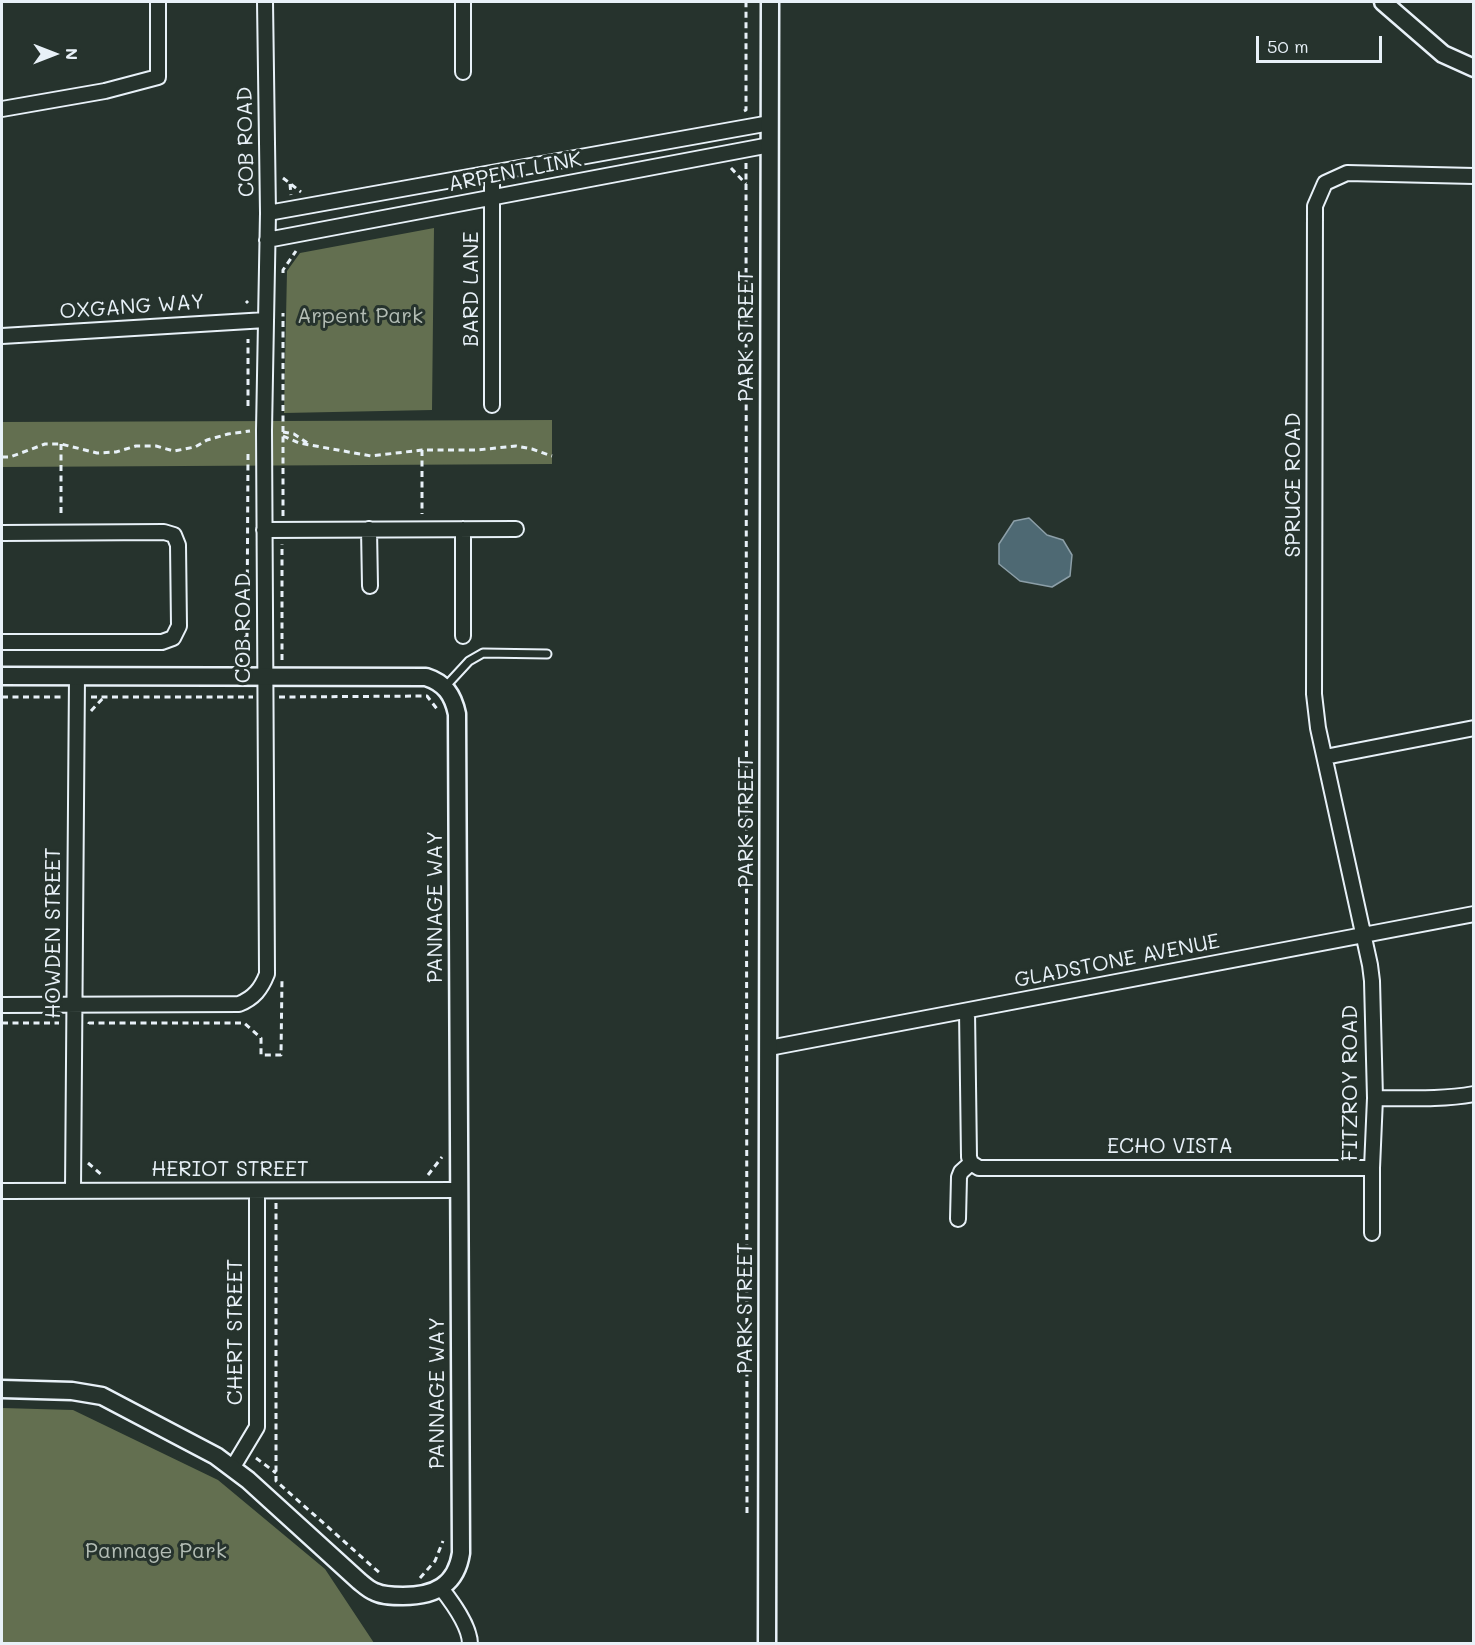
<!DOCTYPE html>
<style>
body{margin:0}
#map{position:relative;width:1475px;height:1645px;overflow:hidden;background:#26332d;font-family:Mali,sans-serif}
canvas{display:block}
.frame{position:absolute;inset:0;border:3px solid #e8f1f8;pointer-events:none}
.north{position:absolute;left:24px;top:24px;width:60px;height:60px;-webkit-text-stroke:4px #26332d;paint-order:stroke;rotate:90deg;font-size:16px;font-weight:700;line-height:24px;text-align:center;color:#e8f1f8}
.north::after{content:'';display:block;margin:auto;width:21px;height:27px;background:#e8f1f8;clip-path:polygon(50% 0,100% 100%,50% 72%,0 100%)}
.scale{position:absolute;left:1256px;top:36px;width:126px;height:27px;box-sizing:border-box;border:3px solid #e8f1f8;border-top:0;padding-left:8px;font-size:18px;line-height:21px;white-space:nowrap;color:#e8f1f8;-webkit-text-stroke:4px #26332d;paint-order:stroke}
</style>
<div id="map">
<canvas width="1475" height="1645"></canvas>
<div class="frame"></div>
<div class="north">N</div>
<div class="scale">50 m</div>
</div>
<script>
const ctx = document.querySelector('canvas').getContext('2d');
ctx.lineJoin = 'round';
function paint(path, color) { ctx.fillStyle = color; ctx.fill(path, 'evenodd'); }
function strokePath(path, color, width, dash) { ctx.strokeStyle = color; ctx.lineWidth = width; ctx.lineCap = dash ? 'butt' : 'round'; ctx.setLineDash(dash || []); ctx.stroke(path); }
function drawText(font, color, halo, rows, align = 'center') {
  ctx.font = font + ' Mali,sans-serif'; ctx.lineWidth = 6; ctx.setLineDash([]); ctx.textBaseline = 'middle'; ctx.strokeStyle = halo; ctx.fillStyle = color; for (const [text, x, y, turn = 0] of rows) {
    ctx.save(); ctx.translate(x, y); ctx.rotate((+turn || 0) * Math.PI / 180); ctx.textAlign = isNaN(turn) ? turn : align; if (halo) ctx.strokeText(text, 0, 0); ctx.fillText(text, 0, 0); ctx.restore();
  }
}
paint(new Path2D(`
 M434 228 432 410 284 413 287 271 300 253Z
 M552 420V464L2 467V422Z
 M2 1408 73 1410 218 1480 325 1569 374 1643H2Z`), '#636f50');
const water = new Path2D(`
 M1029 518 1047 535 1063 540 1072 555 1070 576 1052 587 1020 581 999 564V544L1014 521Z`);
paint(water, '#4e6973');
strokePath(water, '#8c9fa8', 1.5);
const service = new Path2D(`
 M445 687 469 661 483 653 547 654`);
const minor = new Path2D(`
 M463 2V72
 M2 109 105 91 158 77V2
 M492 173V405
 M268 213 770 123
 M267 240 770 145
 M2 336 266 320
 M369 529 370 586
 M463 529V636
 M264 530 516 529
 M2 533 164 532 174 535 178 545 179 626 173 638 162 642H2
 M1325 757 1474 728
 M2 1005 239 1004C254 998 261 989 267 974L264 430 268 213 265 2
 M967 1011 969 1157 971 1163 979 1168H1372
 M769 1048 1474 914
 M1375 1098C1408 1098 1441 1100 1474 1094
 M73 1190 77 676
 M2 1191 459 1190
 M958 1219 959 1177 961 1172 971 1163
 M1372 1233V1168L1375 1098 1372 981 1370 965 1318 728 1314 694 1315 206 1325 183 1347 173 1474 176
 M233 1467 257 1427V1191
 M441 1588C452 1602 470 1626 470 1644`);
const tertiary = new Path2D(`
 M1383 2 1443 54 1474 68
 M2 676 426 677C445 683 453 695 457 714L461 1553C456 1586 434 1596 403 1596 394 1596 383 1596 375 1592 369 1590 364 1585 359 1581L248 1480 216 1456 102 1396 72 1391 2 1389
 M767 1644 770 2`);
strokePath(service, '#e8f1f8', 11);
strokePath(minor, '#e8f1f8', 18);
strokePath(tertiary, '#e8f1f8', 21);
strokePath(new Path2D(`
 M744 111 746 110V2
 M746 163 747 1517
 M731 168 746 184
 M283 178 301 192
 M290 184 291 195
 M283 273V270L296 251
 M246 301 248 303
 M248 406V339
 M283 432 294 434 309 444
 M283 436 299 443 371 456 422 450H477L516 446 532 449 552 456
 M61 444V517
 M422 450V514
 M2 457H10L45 444H61L97 453 116 452 136 446H156L174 451 195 447 207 440 228 434 250 431
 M283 516V313
 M282 660V544
 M242 662 234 647 247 636 248 454
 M2 697H64
 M91 697H253
 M279 697 427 696 437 709
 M91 711 104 697
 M2 1023H59
 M89 1024V1023H244L261 1038V1055H281L282 979
 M88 1163 103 1176
 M428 1175 442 1157
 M276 1203V1481L382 1575
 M256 1458 276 1473
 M420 1578 435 1561 443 1541`), '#e8f1f8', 3, [6, 4.5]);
strokePath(service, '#26332d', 7);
strokePath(minor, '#26332d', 14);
strokePath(tertiary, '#26332d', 16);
drawText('21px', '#e8f1f8', '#26332d', [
 ["COB ROAD",246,142,-91],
 ["ARPENT LINK",515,172,-11],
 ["BARD LANE",472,289,-90],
 ["OXGANG WAY",132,307,-4],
 ["PARK STREET",747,336,-90],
 ["SPRUCE ROAD",1294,485,-90],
 ["COB ROAD",244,628,-90],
 ["PARK STREET",747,822,-90],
 ["PANNAGE WAY",436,907,-90],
 ["HOWDEN STREET",54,933,-90],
 ["GLADSTONE AVENUE",1117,961,-11],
 ["FITZROY ROAD",1351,1083,-90],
 ["ECHO VISTA",1170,1147],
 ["HERIOT STREET",230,1170],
 ["PARK STREET",746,1308,-90],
 ["CHERT STREET",236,1332,-90],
 ["PANNAGE WAY",438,1393,-90]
]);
drawText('21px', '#b3bdb5', '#26332d', [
 ["Arpent Park",360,317],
 ["Pannage Park",156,1552]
]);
</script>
